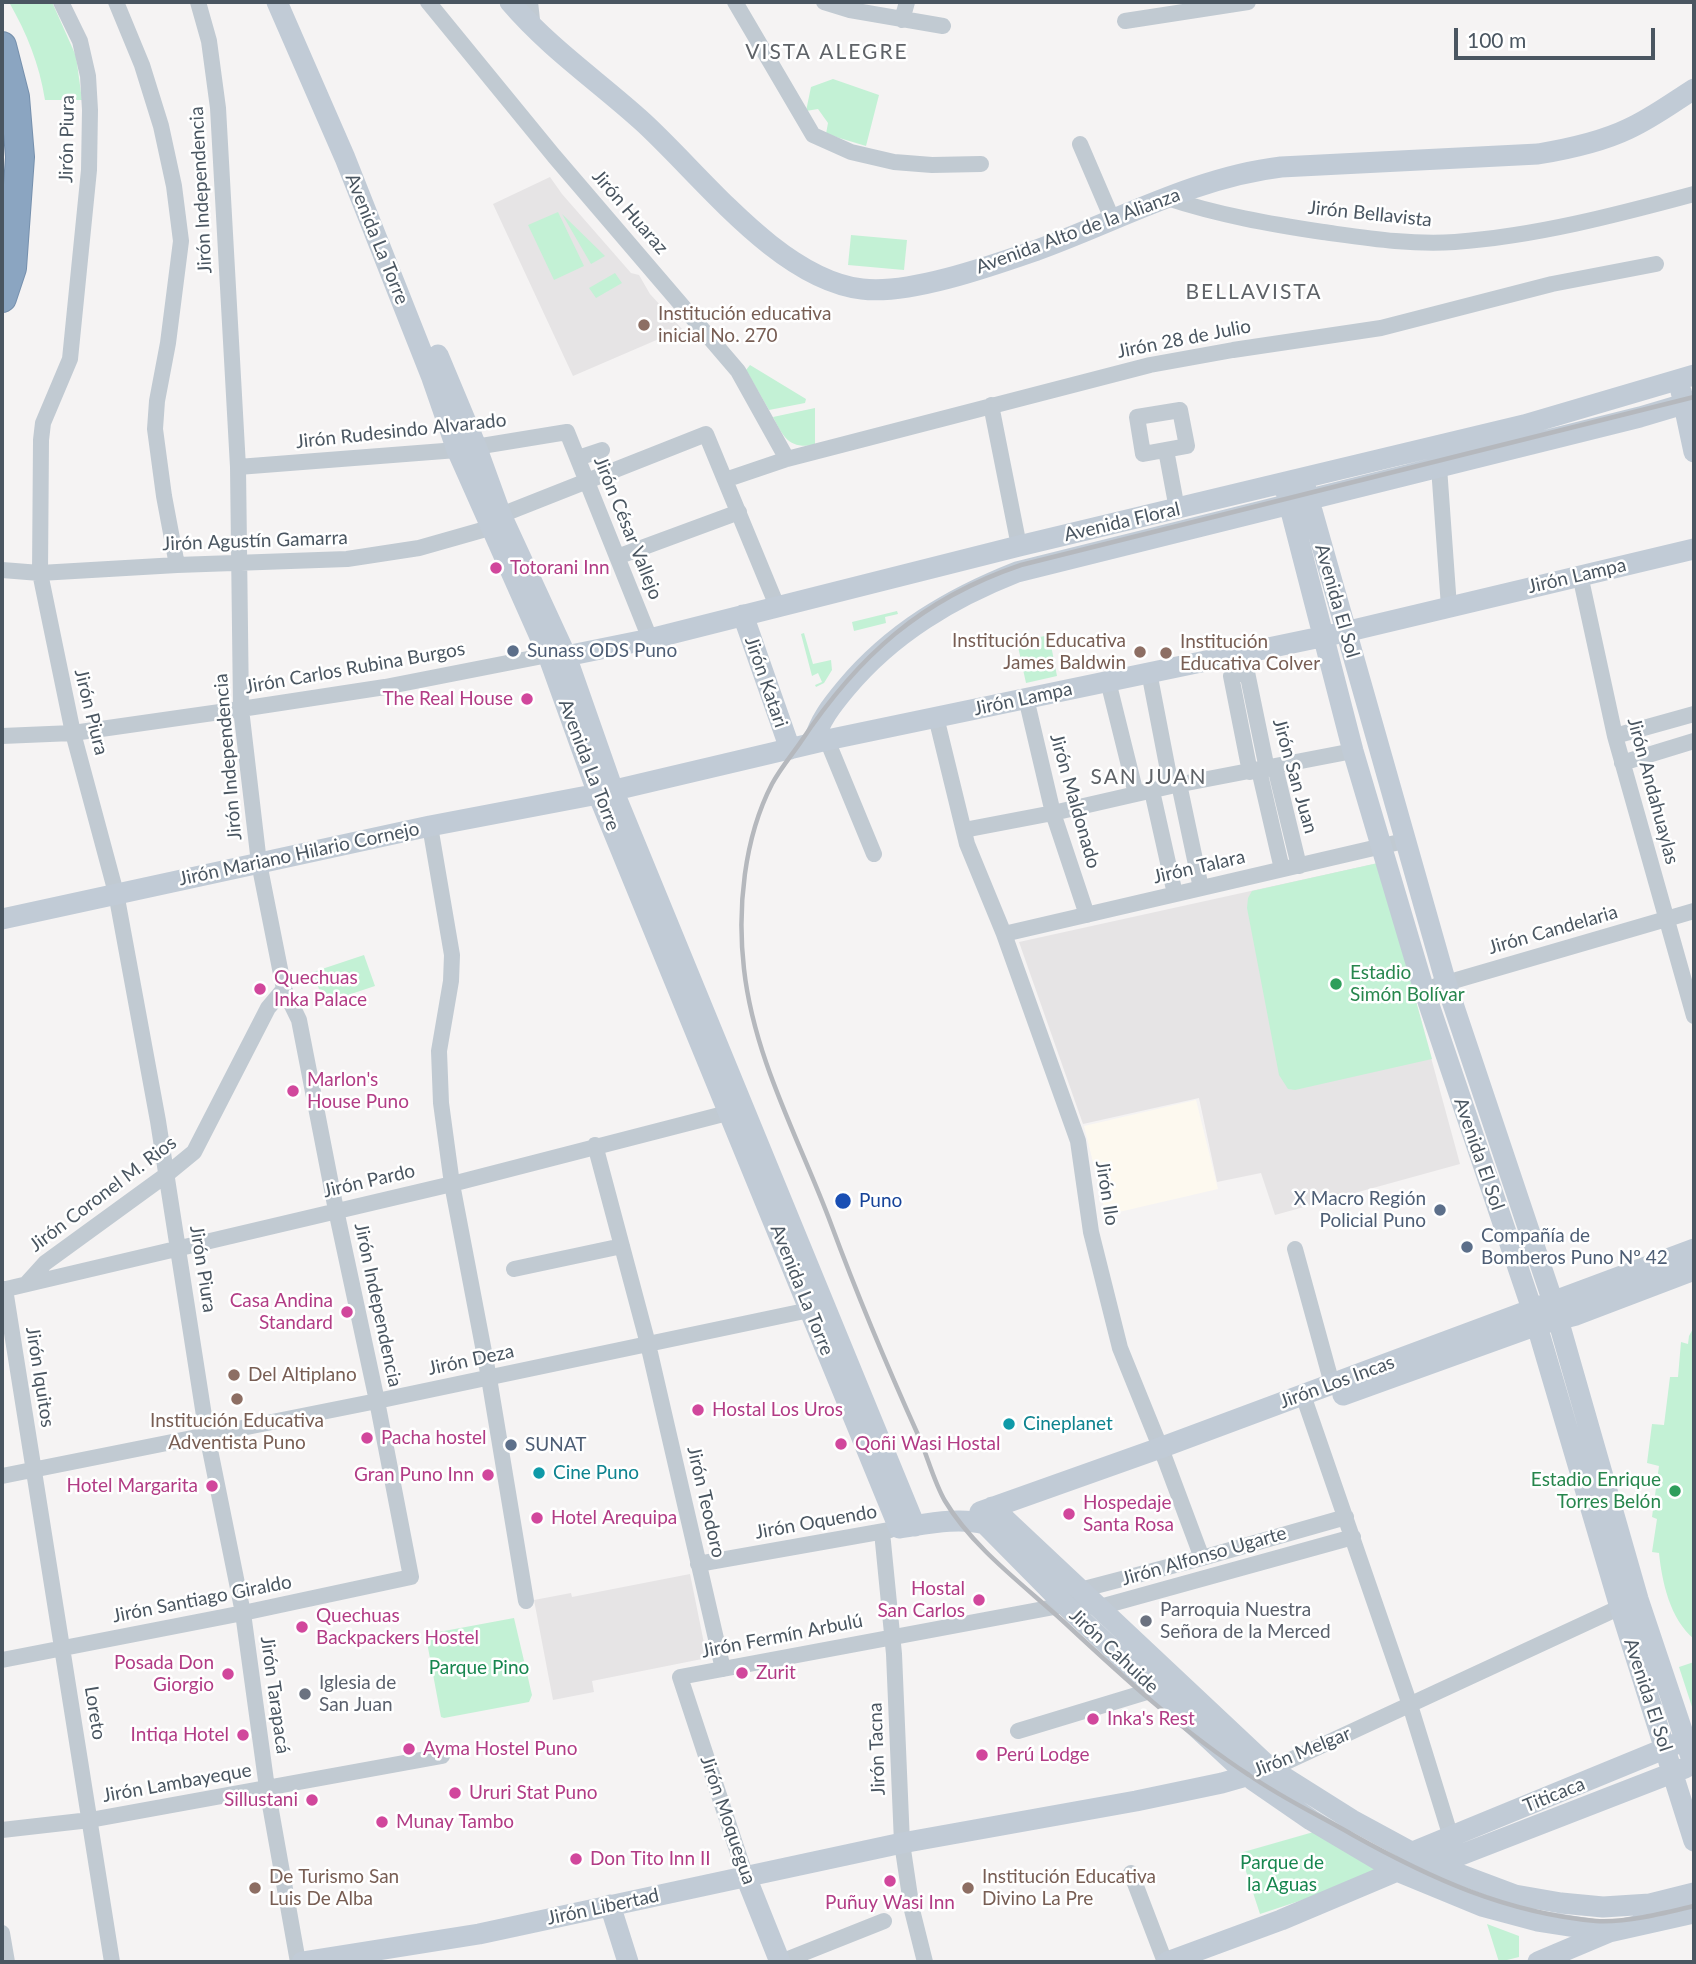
<!DOCTYPE html>
<meta charset="utf-8">
<style>
body{margin:0}
#map{position:relative;width:1696px;height:1964px;overflow:hidden;background:#f5f3f3;font-family:Lato,sans-serif}
canvas{display:block}
.frame{position:absolute;inset:0;border:4px solid #4a5661;pointer-events:none}
.scale{position:absolute;left:1454px;top:28px;width:201px;height:32px;box-sizing:border-box;border:4px solid #4a5661;border-top:0;padding-left:9px;font-size:21px;line-height:24px;white-space:nowrap;color:#4a5661;-webkit-text-stroke:5px #fff;paint-order:stroke}
</style>
<div id="map">
<canvas width="1696" height="1964"></canvas>
<div class="frame"></div>
<div class="scale">100 m</div>
</div>
<script>
const ctx = document.querySelector('canvas').getContext('2d');
ctx.lineJoin = 'round';
function paint(path, color) { ctx.fillStyle = color; ctx.fill(path, 'evenodd'); }
function strokePath(path, color, width, dash) { ctx.strokeStyle = color; ctx.lineWidth = width; ctx.lineCap = dash ? 'butt' : 'round'; ctx.setLineDash(dash || []); ctx.stroke(path); }
function drawText(font, color, halo, rows, align = 'center') {
  ctx.font = font + ' Lato,sans-serif'; ctx.lineWidth = 5; ctx.setLineDash([]); ctx.textBaseline = 'middle'; ctx.strokeStyle = halo; ctx.fillStyle = color; for (const [text, x, y, turn = 0] of rows) {
    ctx.save(); ctx.translate(x, y); ctx.rotate((+turn || 0) * Math.PI / 180); ctx.textAlign = isNaN(turn) ? turn : align; if (halo) ctx.strokeText(text, 0, 0); ctx.fillText(text, 0, 0); ctx.restore();
  }
}
paint(new Path2D(`
 M1196 1100 1218 1189 1106 1215 1084 1126Z`), '#fdf9ef');
paint(new Path2D(`
 M550 177 562 194 631 273 639 275 650 294 682 329 573 376 493 204Z
 M1378 863 1460 1164 1275 1215 1261 1173 1217 1182 1199 1098 1083 1124 1019 942Z
 M690 1574 707 1658 592 1681 594 1692 553 1700 534 1600 571 1593 572 1597Z`), '#e6e4e5');
paint(new Path2D(`
 M9 2H52L76 56 82 100H45C39 63 27 34 9 2Z
 M833 79 879 95 866 146 826 134 828 123 818 109 806 111 811 87Z
 M558 212 584 266 554 280 528 225Z
 M562 214 605 256 591 264Z
 M851 235 907 240 904 270 848 265Z
 M615 273 622 283 596 298 589 288Z
 M750 365 806 399 805 403 769 410 746 370Z
 M815 408V445C789 449 784 438 773 417Z
 M897 611 898 614 885 617 886 623 854 631 852 622Z
 M804 633 813 664 831 660 832 670 824 683 816 687 815 685 822 682 818 673 812 676 801 634Z
 M1049 635 1057 676 1026 683 1017 642Z
 M1378 863 1432 1059 1295 1090 1288 1089 1279 1075 1247 908 1248 898 1252 891Z
 M364 955 375 986 324 1003 313 972Z
 M1694 1327V1639C1670 1619 1662 1582 1659 1553L1652 1552 1657 1519 1652 1517 1659 1466 1647 1463 1652 1424 1664 1425 1670 1377H1678L1681 1342 1688 1344 1689 1336Z
 M514 1618 532 1695 529 1702 444 1718 441 1717 426 1637 428 1634Z
 M1694 1662V1713L1679 1667Z
 M1317 1831 1393 1870 1260 1914 1240 1853Z
 M1487 1924 1519 1936V1957L1499 1962Z`), '#c3f1d5');
const highway = new Path2D(`
 M2 46 15 97 20 157 12 268 2 298`);
strokePath(highway, '#7690ad', 30);
strokePath(new Path2D(`
 M61 2 80 41 88 76 90 110 89 170 70 359 43 423 41 440 40 573 73 733 116 893 158 1121 207 1435 243 1613 267 1788 298 1962
 M116 2 142 65 161 126 174 186 181 241 168 343 157 401 155 429 164 496 177 565
 M428 2 554 156 738 371 787 459
 M530 2 533 29
 M735 2 813 135 851 152 894 162 932 165 981 164
 M824 2 850 10 943 26
 M902 20 907 2
 M1125 21 1248 2
 M1080 144 1113 221
 M1167 198C1218 215 1270 224 1323 232 1367 238 1410 245 1455 242 1536 236 1616 215 1694 194
 M991 405 1019 546
 M1180 410 1187 446 1143 454 1137 417Z
 M1166 450 1177 509
 M578 458 602 450
 M238 467 457 450 567 432 650 639
 M1439 467 1449 607
 M725 480 787 459 1150 365 1233 350 1381 328 1552 284 1656 264
 M501 515 706 434 777 606
 M617 557 739 512
 M2 570 40 573 177 565 347 559 419 548 500 525
 M1580 575 1615 736 1694 1016
 M1149 672 1171 786 1353 751
 M1108 681 1136 794
 M1026 698 1053 813 1087 915
 M936 717 967 844 1004 934 1078 1141 1091 1232 1120 1348 1165 1459 1202 1558
 M2 736 73 733 241 709 385 687 548 655
 M1615 736 1694 714
 M827 740 874 854
 M1622 763 1694 741
 M1275 767 1299 866
 M1259 770 1282 869
 M1250 772 1231 676 1247 672 1267 769
 M1179 784 1201 888
 M1152 791 1175 894
 M430 826 452 955 451 981 439 1051 441 1103 452 1184 489 1378 526 1601
 M964 830 1053 813 1171 786
 M1004 934 1404 841
 M1436 986 1694 911
 M595 1145 648 1344 723 1669
 M1295 1249 1332 1384
 M514 1269 622 1246
 M26 1284 45 1263 166 1175 194 1152 268 1008 284 989
 M5 1289 112 1962
 M2 1290 452 1184 739 1110
 M1303 1395 1410 1705 1454 1847
 M2 1476 377 1401 819 1308
 M882 1532 894 1654 902 1843 912 1910 925 1962
 M698 1564 890 1530
 M1074 1596 1080 1590 1202 1558 1346 1517
 M2 1660 243 1613 411 1577 377 1401 336 1210 299 1020 284 989 259 863 241 709 238 467 218 108 209 41 198 2
 M1018 1731 1163 1687
 M1271 1769 1627 1604
 M2 1830 90 1820 442 1756
 M1131 1873 1165 1962
 M746 1877 680 1677 1065 1605 1100 1607 1353 1537
 M2 1933 7 1962
 M781 1962 884 1921`), '#c1cad2', 16);
strokePath(new Path2D(`
 M277 2 345 158 432 378 457 450 548 655 598 794 899 1528C927 1524 958 1517 985 1524
 M510 2C549 48 599 82 643 122 703 177 779 279 862 289 909 295 991 266 1037 250 1117 221 1196 177 1281 167L1538 154C1568 149 1601 142 1628 129 1652 118 1672 103 1694 89
 M438 355 476 446 501 515 566 656 613 790 915 1526
 M1681 391 1694 452
 M1303 479 1446 983 1553 1302 1638 1599 1694 1766
 M1284 484 1353 751 1424 990 1532 1309 1620 1607 1694 1841
 M743 615 790 749
 M552 655 566 656 650 639 1019 546 1524 425 1694 375
 M813 743C820 720 831 706 846 688 892 633 951 598 1017 572L1640 417 1694 401
 M2 919 430 826 598 794 827 740 1345 632 1694 549
 M1343 1395 1537 1325 1576 1315 1694 1270
 M992 1507 1271 1769 1352 1820 1435 1865 1515 1895 1561 1903 1603 1907 1650 1904 1694 1893
 M980 1512 1160 1448 1694 1249
 M980 1513 985 1524 1065 1605 1253 1780 1311 1820 1397 1871 1482 1906 1538 1921 1609 1932
 M1407 1859 1413 1852 1676 1744
 M746 1877 780 1962
 M610 1905 628 1962
 M302 1962 479 1934 902 1843 1136 1801 1222 1783 1271 1769
 M1167 1962 1281 1920 1397 1871 1435 1865 1685 1768
 M1538 1962 1609 1932 1694 1913`), '#c1cbd6', 21);
strokePath(highway, '#8ba5c1', 28);
strokePath(new Path2D(`
 M1694 397 1021 565C921 599 858 656 800 743 791 756 780 769 772 784 744 838 737 909 744 969 754 1059 800 1141 831 1224 858 1297 887 1366 919 1437 928 1458 934 1482 945 1501 973 1548 1025 1586 1064 1622 1123 1677 1182 1731 1249 1775 1282 1798 1318 1815 1353 1835 1430 1878 1506 1913 1596 1921 1625 1923 1665 1913 1694 1906`), '#b5b8bd', 4.5);
for (const [x, y, r, color] of [
 [644,325,7,"#8d6e63"],
 [496,568,7,"#d1479c"],
 [513,651,7,"#5c6f8a"],
 [1140,652,7,"#8d6e63"],
 [1166,653,7,"#8d6e63"],
 [527,699,7,"#d1479c"],
 [1336,984,7,"#2e9e5b"],
 [260,989,7,"#d1479c"],
 [293,1091,7,"#d1479c"],
 [843,1201,9,"#1a4fb4"],
 [1440,1210,7,"#5c6f8a"],
 [1467,1247,7,"#5c6f8a"],
 [347,1312,7,"#d1479c"],
 [234,1375,7,"#8d6e63"],
 [237,1399,7,"#8d6e63"],
 [698,1410,7,"#d1479c"],
 [1009,1424,7,"#0f9aa8"],
 [367,1438,7,"#d1479c"],
 [841,1444,7,"#d1479c"],
 [511,1445,7,"#5c6f8a"],
 [539,1473,7,"#0f9aa8"],
 [488,1475,7,"#d1479c"],
 [212,1486,7,"#d1479c"],
 [1675,1491,7,"#2e9e5b"],
 [1069,1514,7,"#d1479c"],
 [537,1518,7,"#d1479c"],
 [979,1600,7,"#d1479c"],
 [1146,1621,7,"#6b7280"],
 [302,1627,7,"#d1479c"],
 [742,1673,7,"#d1479c"],
 [228,1674,7,"#d1479c"],
 [305,1694,7,"#6b7280"],
 [1093,1719,7,"#d1479c"],
 [243,1735,7,"#d1479c"],
 [409,1749,7,"#d1479c"],
 [982,1755,7,"#d1479c"],
 [455,1793,7,"#d1479c"],
 [312,1800,7,"#d1479c"],
 [382,1822,7,"#d1479c"],
 [576,1859,7,"#d1479c"],
 [890,1881,7,"#d1479c"],
 [255,1888,7,"#8d6e63"],
 [968,1888,7,"#8d6e63"]
]) { const dot = new Path2D(); dot.arc(x, y, r, 0, 2 * Math.PI); ctx.fillStyle = color; ctx.fill(dot); strokePath(dot, '#fff', 2.5); }
drawText('19px', '#4a5661', '#fff', [
 ["Jirón Piura",67,139,-89],
 ["Jirón Independencia",201,190,-93],
 ["Jirón Huaraz",630,212,49],
 ["Jirón Bellavista",1370,214,6],
 ["Avenida Alto de la Alianza",1078,231,-20],
 ["Avenida La Torre",377,239,68],
 ["Jirón 28 de Julio",1184,339,-11],
 ["Jirón Rudesindo Alvarado",401,431,-6],
 ["Avenida Floral",1122,522,-13],
 ["Jirón César Vallejo",628,528,68],
 ["Jirón Agustín Gamarra",255,541,-2],
 ["Jirón Lampa",1577,576,-13],
 ["Avenida El Sol",1337,601,74],
 ["Jirón Carlos Rubina Burgos",355,668,-10],
 ["Jirón Katari",766,682,71],
 ["Jirón Lampa",1023,699,-12],
 ["Jirón Piura",91,712,76],
 ["Jirón Independencia",228,757,-95],
 ["Avenida La Torre",589,765,69],
 ["Jirón San Juan",1295,776,74],
 ["Jirón Andahuaylas",1653,791,75],
 ["Jirón Maldonado",1075,801,74],
 ["Jirón Mariano Hilario Cornejo",299,854,-12],
 ["Jirón Talara",1199,867,-13],
 ["Jirón Candelaria",1553,930,-16],
 ["Avenida El Sol",1479,1154,71],
 ["Jirón Pardo",369,1181,-13],
 ["Jirón Ilo",1107,1193,81],
 ["Jirón Coronel M. Rios",103,1194,-37],
 ["Jirón Piura",203,1269,81],
 ["Avenida La Torre",802,1290,68],
 ["Jirón Independencia",378,1305,78],
 ["Jirón Deza",471,1360,-12],
 ["Jirón Iquitos",40,1377,81],
 ["Jirón Los Incas",1337,1382,-20],
 ["Jirón Teodoro",706,1502,77],
 ["Jirón Oquendo",816,1522,-10],
 ["Jirón Alfonso Ugarte",1204,1556,-16],
 ["Jirón Santiago Giraldo",202,1599,-11],
 ["Jirón Fermín Arbulú",782,1636,-11],
 ["Jirón Cahuide",1114,1651,43],
 ["Jirón Tarapacá",275,1695,82],
 ["Avenida El Sol",1648,1695,72],
 ["Loreto",95,1713,81],
 ["Jirón Tacna",877,1749,-92],
 ["Jirón Melgar",1302,1752,-22],
 ["Jirón Lambayeque",177,1783,-10],
 ["Titicaca",1554,1795,-22],
 ["Jirón Moquegua",728,1820,71],
 ["Jirón Libertad",603,1907,-12]
]);
drawText('19px', '#785e54', '#fff', [
 ["Institución educativa",658,314],
 ["inicial No. 270",658,336],
 ["Institución Educativa",1126,641,"right"],
 ["James Baldwin",1126,663,"right"],
 ["Institución",1180,642],
 ["Educativa Colver",1180,664],
 ["Del Altiplano",248,1375],
 ["Institución Educativa",237,1421,"center"],
 ["Adventista Puno",237,1443,"center"],
 ["De Turismo San",269,1877],
 ["Luis De Alba",269,1899],
 ["Institución Educativa",982,1877],
 ["Divino La Pre",982,1899]
], 'left');
drawText('19px', '#b23c85', '#fff', [
 ["Totorani Inn",510,568],
 ["The Real House",513,699,"right"],
 ["Quechuas",274,978],
 ["Inka Palace",274,1000],
 ["Marlon's",307,1080],
 ["House Puno",307,1102],
 ["Casa Andina",333,1301,"right"],
 ["Standard",333,1323,"right"],
 ["Hostal Los Uros",712,1410],
 ["Pacha hostel",381,1438],
 ["Qoñi Wasi Hostal",855,1444],
 ["Gran Puno Inn",474,1475,"right"],
 ["Hotel Margarita",198,1486,"right"],
 ["Hospedaje",1083,1503],
 ["Santa Rosa",1083,1525],
 ["Hotel Arequipa",551,1518],
 ["Hostal",965,1589,"right"],
 ["San Carlos",965,1611,"right"],
 ["Quechuas",316,1616],
 ["Backpackers Hostel",316,1638],
 ["Posada Don",214,1663,"right"],
 ["Giorgio",214,1685,"right"],
 ["Zurit",756,1673],
 ["Inka's Rest",1107,1719],
 ["Intiqa Hotel",229,1735,"right"],
 ["Ayma Hostel Puno",423,1749],
 ["Perú Lodge",996,1755],
 ["Ururi Stat Puno",469,1793],
 ["Sillustani",298,1800,"right"],
 ["Munay Tambo",396,1822],
 ["Don Tito Inn II",590,1859],
 ["Puñuy Wasi Inn",890,1903,"center"]
], 'left');
drawText('19px', '#4e5e75', '#fff', [
 ["Sunass ODS Puno",527,651],
 ["X Macro Región",1426,1199,"right"],
 ["Policial Puno",1426,1221,"right"],
 ["Compañía de",1481,1236],
 ["Bomberos Puno Nº 42",1481,1258],
 ["SUNAT",525,1445]
], 'left');
drawText('19px', '#27864d', '#fff', [
 ["Estadio",1350,973],
 ["Simón Bolívar",1350,995],
 ["Estadio Enrique",1661,1480,"right"],
 ["Torres Belón",1661,1502,"right"]
], 'left');
drawText('19px', '#164399', '#fff', [
 ["Puno",859,1201]
], 'left');
drawText('19px', '#0d838f', '#fff', [
 ["Cineplanet",1023,1424],
 ["Cine Puno",553,1473]
], 'left');
drawText('19px', '#5b616d', '#fff', [
 ["Parroquia Nuestra",1160,1610],
 ["Señora de la Merced",1160,1632],
 ["Iglesia de",319,1683],
 ["San Juan",319,1705]
], 'left');
drawText('19px', '#17864f', '#fff', [
 ["Parque Pino",479,1668],
 ["Parque de",1282,1863],
 ["la Aguas",1282,1885]
]);
ctx.letterSpacing = '2px';
drawText('21px', '#5f6368', '#fff', [
 ["VISTA ALEGRE",827,52],
 ["BELLAVISTA",1254,292],
 ["SAN JUAN",1149,777]
]);
ctx.letterSpacing = '0px';
</script>
